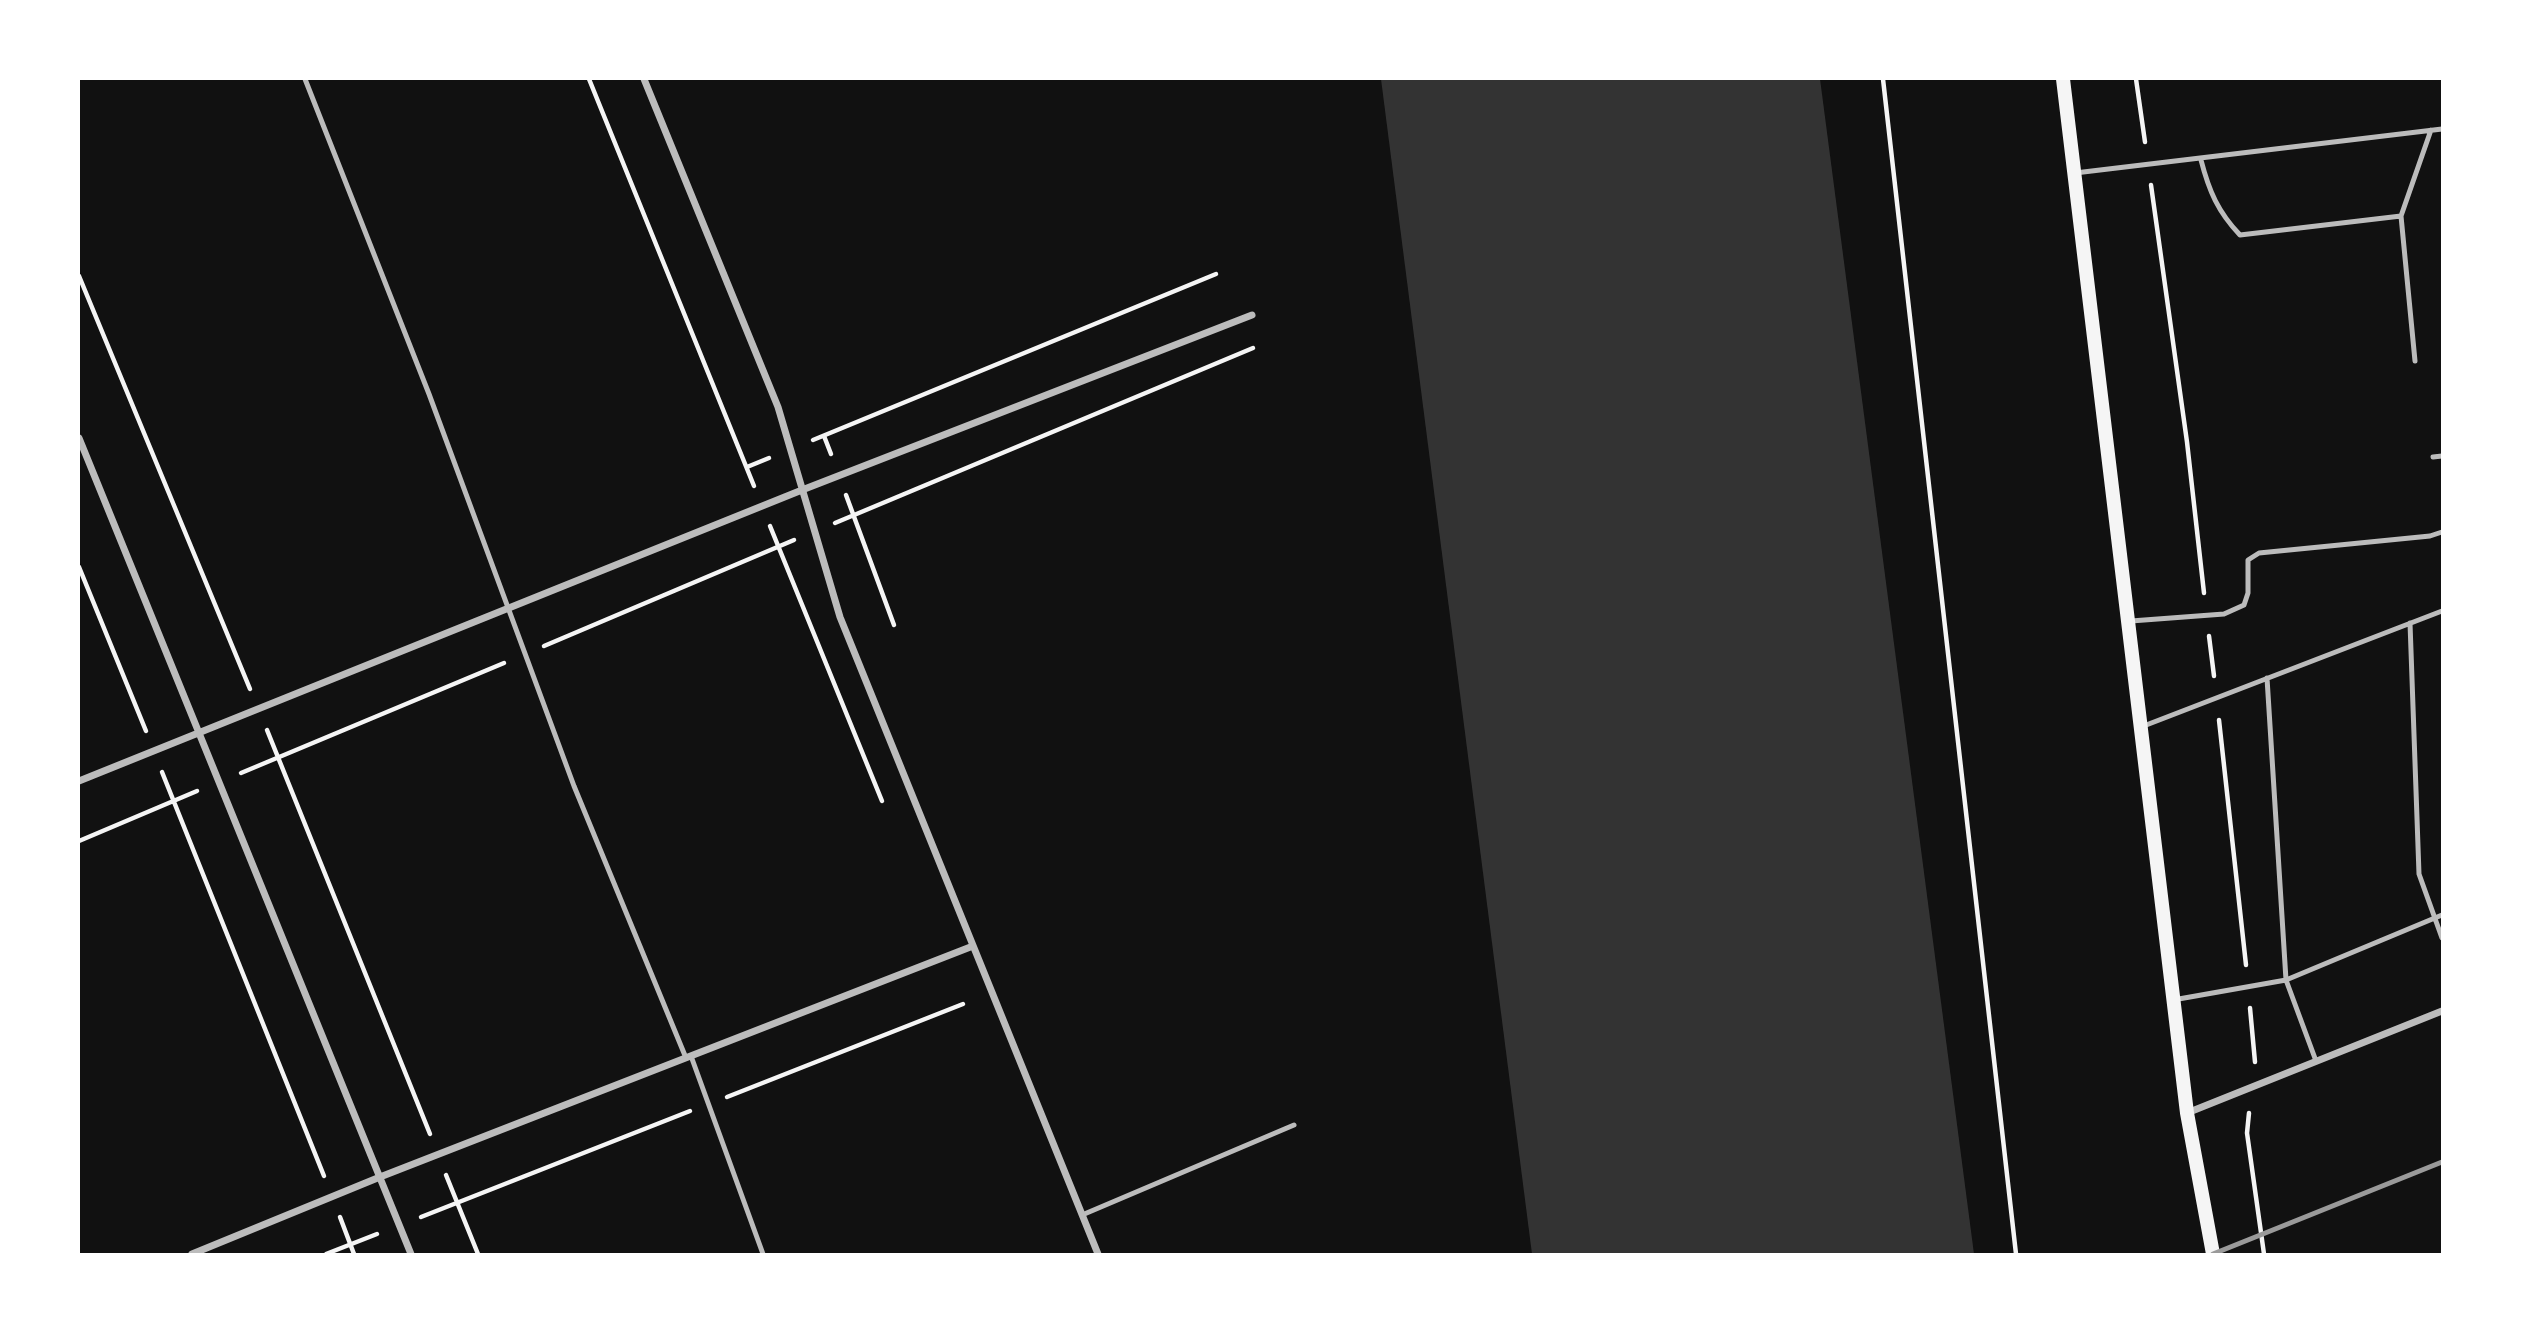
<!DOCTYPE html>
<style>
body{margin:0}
#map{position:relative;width:2521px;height:1333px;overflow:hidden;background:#111;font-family:"Open Sans",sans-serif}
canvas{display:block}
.frame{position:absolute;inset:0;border:80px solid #fff;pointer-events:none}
</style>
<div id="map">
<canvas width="2521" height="1333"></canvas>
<div class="frame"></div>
</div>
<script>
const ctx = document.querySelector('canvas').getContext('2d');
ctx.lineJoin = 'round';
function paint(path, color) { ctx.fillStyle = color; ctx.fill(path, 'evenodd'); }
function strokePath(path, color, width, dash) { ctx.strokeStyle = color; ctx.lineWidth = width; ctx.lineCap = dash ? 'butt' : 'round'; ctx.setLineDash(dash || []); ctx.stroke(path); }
paint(new Path2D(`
 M1381 79H1820L1974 1254H1532Z`), '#333');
strokePath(new Path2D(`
 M589 79 754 486
 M1883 79 2016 1254
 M2136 79 2145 142
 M2151 185 2187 442 2204 593
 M79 276 250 689
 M824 436 831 454
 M813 440 1216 274
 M747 467 769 458
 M846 495 894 625
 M835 523 1253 348
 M770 526 882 801
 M79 567 146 731
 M2209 636 2214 676
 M544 646 794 540
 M2219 720 2246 965
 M267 730 430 1134
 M162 772 324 1176
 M241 773 504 663
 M79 841 197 791
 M2250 1008 2255 1062
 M727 1097 963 1004
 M2249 1113 2247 1133 2264 1254
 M446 1175 478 1254
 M340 1217 354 1254
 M421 1217 690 1111
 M326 1254 377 1234`), '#f5f5f5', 4.5);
strokePath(new Path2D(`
 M305 79 429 394 574 786 686 1058
 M2201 160C2209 191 2218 212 2240 235L2401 216 2431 130
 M2075 173 2442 129
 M2401 216 2415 361
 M2433 457 2442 456
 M2131 621 2224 614 2244 605 2248 593V560L2259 553 2430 536 2442 532
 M2410 623 2419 874 2442 938
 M2267 678 2286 980 2316 1061
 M2141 727 2442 611
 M2173 1000 2286 980 2442 915
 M691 1056 763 1254
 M1082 1215 1294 1125`), '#bcbcbc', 5);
strokePath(new Path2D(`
 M644 79 778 407 840 617 1098 1254
 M79 438 411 1254
 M79 781 802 490 1252 315
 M2187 1113 2442 1011
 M192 1254 380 1177 973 946`), '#bcbcbc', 7);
strokePath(new Path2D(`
 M2063 79 2187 1113 2213 1254`), '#f5f5f5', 14);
strokePath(new Path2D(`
 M2213 1254 2442 1162`), '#9a9a9a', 5);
</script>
